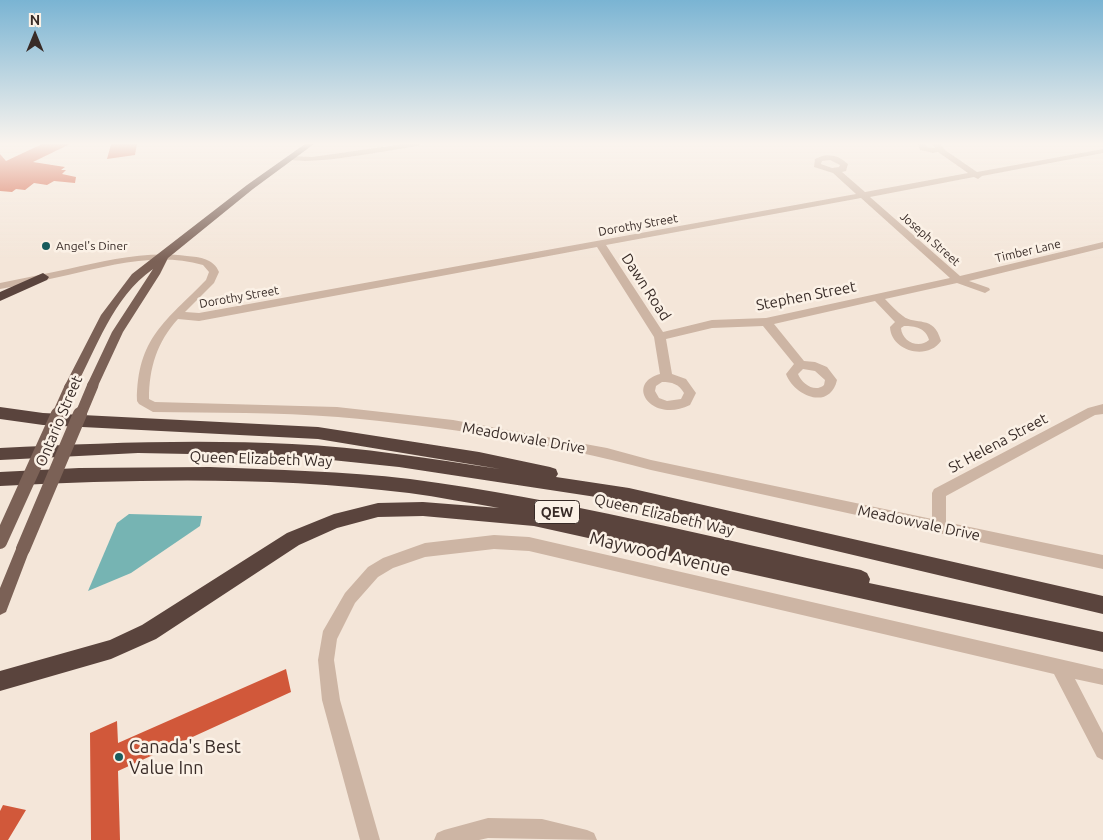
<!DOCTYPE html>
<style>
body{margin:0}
#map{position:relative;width:1103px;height:840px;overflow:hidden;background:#f4e6d9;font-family:Ubuntu,sans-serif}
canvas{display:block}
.north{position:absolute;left:10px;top:10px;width:50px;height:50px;-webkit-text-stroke:4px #fbf1e6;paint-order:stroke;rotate:0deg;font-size:14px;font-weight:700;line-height:20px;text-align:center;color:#382b27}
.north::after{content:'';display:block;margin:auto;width:18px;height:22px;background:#382b27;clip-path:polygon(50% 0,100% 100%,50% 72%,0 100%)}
</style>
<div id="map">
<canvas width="1103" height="840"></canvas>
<div class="north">N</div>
</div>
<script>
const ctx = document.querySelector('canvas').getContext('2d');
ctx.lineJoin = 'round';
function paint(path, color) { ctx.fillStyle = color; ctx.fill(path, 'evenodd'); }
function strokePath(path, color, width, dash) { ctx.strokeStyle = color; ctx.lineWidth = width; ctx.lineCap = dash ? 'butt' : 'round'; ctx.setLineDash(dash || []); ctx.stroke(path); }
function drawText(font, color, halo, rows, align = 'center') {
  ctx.font = font + ' Ubuntu,sans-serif'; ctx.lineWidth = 5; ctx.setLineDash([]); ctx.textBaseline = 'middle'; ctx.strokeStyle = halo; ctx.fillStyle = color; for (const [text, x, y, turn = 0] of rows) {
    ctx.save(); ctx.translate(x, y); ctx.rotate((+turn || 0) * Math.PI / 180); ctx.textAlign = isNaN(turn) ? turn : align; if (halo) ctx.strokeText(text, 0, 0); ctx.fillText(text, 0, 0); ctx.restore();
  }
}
paint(new Path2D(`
 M129 514 202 516 200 526 131 573 88 591 117 523Z`), '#76b4b3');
paint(new Path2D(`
 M42 144H70L33 162 65 167 61 170H66L62 174 76 177 75 183 54 181 47 185 34 183 25 190 16 189 12 192 0 191V154L6 161Z
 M111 144H137L135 155 107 159Z
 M286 669 291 692 118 771 120 840H91L90 733 117 721 118 743Z
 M3 805 26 810 8 840H0V811Z`), '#d1583a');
paint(new Path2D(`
 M404 144H422L418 146C396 149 301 168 287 158L291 156 312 157Z
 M918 144H926L927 147 935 148 932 144H940L945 150 977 172 1103 149V153L982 176 978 179 974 177 870 197 960 276 1103 242V248L969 281 989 288 990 290 985 293 957 283 885 299C891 305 897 312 903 316 915 326 934 314 941 341 927 361 891 351 890 327L895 322 875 301 774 324 804 361 815 362 827 367 837 380C830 411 794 396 786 374L794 364 763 326 712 328 666 339 672 374 686 379 696 393 690 405C652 424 624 384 660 374L654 337 597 247 199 321 178 319C157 342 149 368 149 399L155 402 337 407 453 420 607 448 651 460 932 519V493L934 489 1088 408 1103 404V414L1095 415 946 496V522L1103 555V569L651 470C550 443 442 426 338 417 277 412 214 413 153 412L139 404 137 401C137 338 166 321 206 280L209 272 203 265C157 252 113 265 68 275 45 280 23 285 0 289V283C23 278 46 274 68 269 108 260 146 251 187 256 200 257 214 259 219 272L214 283 185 312 199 313 856 194 833 173 814 167 815 159C826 152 839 155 848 164L846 171 842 172 865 192 968 173 938 152 933 153 920 150ZM830 160 840 165 839 167 832 168 821 164 822 161ZM861 198 950 278 766 318 712 320 663 332 606 245ZM904 326C915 326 926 328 929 340 919 349 902 342 901 328ZM803 369 815 371 825 380 824 385C815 393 802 384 798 374ZM662 382C672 382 679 384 684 393L681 399 667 401 659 398 655 391 656 386Z
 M494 535 529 537 1103 669V685L1075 679 1103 733V760L1097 757 1054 674 529 551 494 549 425 557 393 568 378 577 355 603 337 639 334 660 340 700 380 840H360L322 700 318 660 323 631 345 593 368 567 383 558 425 543Z
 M488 818 542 819 587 830 594 833 597 840 488 838 479 840H434L437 833 444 830Z`), '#cdb5a4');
paint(new Path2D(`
 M305 144H314L253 189 168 258 160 274 123 332 97 388H89L87 385 112 332 153 269C112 298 97 348 74 390H66L64 387 101 315 132 274 247 185Z
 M23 542 28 544 30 549 6 612 0 615V588L18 544Z`), '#7b6156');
paint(new Path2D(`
 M43 273 49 277 47 280 0 301V292Z
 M0 407 43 413 318 427 479 452 550 467 556 469 558 474 556 477 629 488 1103 596V614L629 502 399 467 293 456 138 453 0 460V448C97 443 195 439 292 444 362 447 431 459 500 469L318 439 43 425 0 419Z
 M210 467C276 470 344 471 410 479 562 499 711 537 861 570L867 573 870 579 869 583 1103 632V652L534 526 423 516 378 517 337 528 299 545 156 639 111 659 0 691V671L110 640 142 625 287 533 334 514 378 503 423 502 499 508C469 503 439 497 409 493 274 476 136 479 0 486V472L79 468Z`), '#5a443d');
strokePath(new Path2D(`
 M57 416 70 387
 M80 416 93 385`), '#7b6156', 11);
strokePath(new Path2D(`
 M0 542 58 414
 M23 549 80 414`), '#7b6156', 14);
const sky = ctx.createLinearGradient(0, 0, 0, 261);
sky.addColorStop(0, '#7ab4d3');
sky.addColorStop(0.55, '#faf4ee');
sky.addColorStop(1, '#faf4ee00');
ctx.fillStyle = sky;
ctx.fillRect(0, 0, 1103, 261);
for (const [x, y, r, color] of [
 [46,246,5,"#185c5d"],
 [119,757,5,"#185c5d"]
]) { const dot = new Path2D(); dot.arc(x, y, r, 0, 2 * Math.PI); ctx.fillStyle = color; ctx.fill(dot); strokePath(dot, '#fbf1e6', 2); }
drawText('12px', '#382b27', '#fbf1e6', [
 ["Dorothy Street",638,225,-10],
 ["Joseph Street",930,239,41],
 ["Timber Lane",1028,251,-13],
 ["Dorothy Street",239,297,-10]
]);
drawText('12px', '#382b27', '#fbf1e6', [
 ["Angel's Diner",56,246]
], 'left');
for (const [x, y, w] of [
 [557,512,45]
]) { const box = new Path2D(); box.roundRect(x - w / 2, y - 11.5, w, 23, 4); ctx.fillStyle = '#fbf1e6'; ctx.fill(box); strokePath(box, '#382b27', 1); }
drawText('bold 14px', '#382b27', null, [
 ["QEW",557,512]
]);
drawText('15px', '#382b27', '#fbf1e6', [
 ["Dawn Road",646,287,57],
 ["Stephen Street",806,296,-11],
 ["Ontario Street",59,421,-67],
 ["Meadowvale Drive",524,438,10],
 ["St Helena Street",998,443,-28],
 ["Queen Elizabeth Way",261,459,2],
 ["Queen Elizabeth Way",664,515,13],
 ["Meadowvale Drive",919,523,12]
]);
drawText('18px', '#382b27', '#fbf1e6', [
 ["Maywood Avenue",660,554,13]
]);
drawText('18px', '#382b27', '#fbf1e6', [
 ["Canada's Best",129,747],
 ["Value Inn",129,768]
], 'left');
</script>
